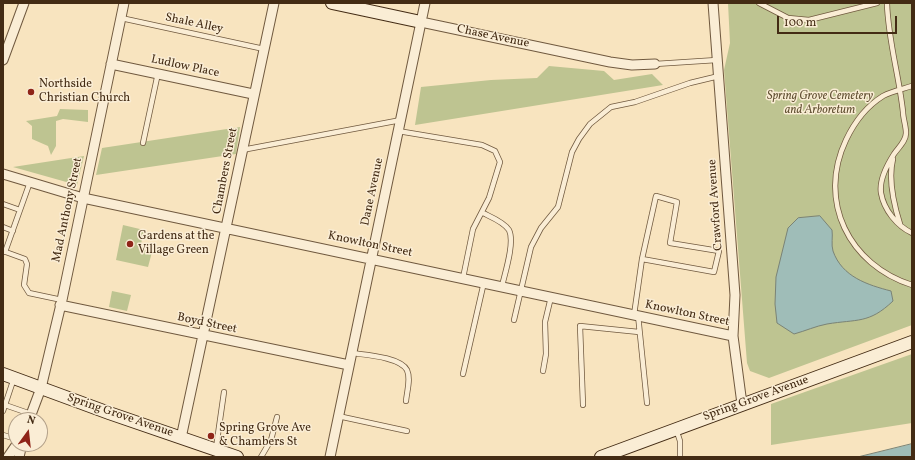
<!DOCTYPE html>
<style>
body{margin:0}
#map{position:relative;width:915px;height:460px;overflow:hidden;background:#f8e4bf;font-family:Vollkorn,serif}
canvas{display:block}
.frame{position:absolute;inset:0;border:4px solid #432b14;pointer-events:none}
.north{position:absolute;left:8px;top:412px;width:40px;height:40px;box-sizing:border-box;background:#faedd5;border:1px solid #b19f88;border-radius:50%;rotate:15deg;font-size:11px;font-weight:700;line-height:16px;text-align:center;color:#432b14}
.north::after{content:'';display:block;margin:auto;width:14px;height:18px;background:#8f2418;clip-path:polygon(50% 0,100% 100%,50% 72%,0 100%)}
.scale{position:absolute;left:777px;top:16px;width:120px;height:18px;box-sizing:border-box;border:2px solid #432b14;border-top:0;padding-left:5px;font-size:12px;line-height:14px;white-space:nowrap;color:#432b14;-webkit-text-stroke:3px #faedd5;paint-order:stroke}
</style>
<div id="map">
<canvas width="915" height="460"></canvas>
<div class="frame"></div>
<div class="north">N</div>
<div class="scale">100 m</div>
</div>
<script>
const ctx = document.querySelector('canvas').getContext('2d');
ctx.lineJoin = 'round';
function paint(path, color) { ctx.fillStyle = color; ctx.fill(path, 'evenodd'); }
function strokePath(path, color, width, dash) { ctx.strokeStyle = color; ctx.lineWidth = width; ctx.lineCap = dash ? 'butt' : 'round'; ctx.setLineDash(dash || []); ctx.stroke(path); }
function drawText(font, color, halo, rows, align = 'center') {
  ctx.font = font + ' Vollkorn,serif'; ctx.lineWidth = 3; ctx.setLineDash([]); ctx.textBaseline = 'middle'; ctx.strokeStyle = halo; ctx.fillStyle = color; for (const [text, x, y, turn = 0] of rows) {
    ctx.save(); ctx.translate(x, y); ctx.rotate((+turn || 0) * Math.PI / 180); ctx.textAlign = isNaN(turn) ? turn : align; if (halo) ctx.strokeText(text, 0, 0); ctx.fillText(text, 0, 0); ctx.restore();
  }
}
paint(new Path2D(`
 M728 3H912V325L769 378 750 371 747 363 724 70 730 43Z
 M549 66 604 71 614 80 652 74 663 85 415 125 421 87 491 80 537 78Z
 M60 109 88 110V122L63 119 56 121V146L51 155 48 146 32 139V126L26 121 57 116Z
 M240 127 236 154 96 175 102 148Z
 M84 156 77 185 13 167Z
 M123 225 144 230 140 249 152 252 148 267 116 260Z
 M112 291 131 295 127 311 109 307Z
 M912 354V423L771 445V404Z`), '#bec491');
const water = new Path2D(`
 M820 216 832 230C833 236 831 245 833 251 842 277 868 285 891 291L893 301C869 324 857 319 827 324 816 326 805 331 794 334L777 323 775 304 776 277 788 228 798 218Z
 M912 444V457H858Z`);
paint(water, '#9fbdb8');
strokePath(water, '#7a8376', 1);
const lane = new Path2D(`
 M759 3 788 18 809 20 877 3
 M887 3C888 40 899 75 903 112 903 118 906 126 906 133 906 141 899 147 894 154 887 165 879 180 881 193 884 210 897 226 912 233
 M121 18 264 49
 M655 64 717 60
 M912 86C903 89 892 91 883 96 867 106 854 123 846 140 817 201 849 265 912 285
 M398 131 482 145 495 151 500 162 489 198 473 229 463 278
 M143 143 158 73
 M242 150 401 120
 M893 159C888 179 894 205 900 224
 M3 204 20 210
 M483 213C491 217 504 222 509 230 515 242 505 273 502 286
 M3 227 13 231
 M3 251 25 259 27 264 24 285 29 293 62 300
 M5 252 30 182
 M634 315 642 259 714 272 719 251 670 243 677 202 656 196 642 259
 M638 315 647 403
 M514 320 531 247 541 228 558 207 572 152 579 139 590 124 611 107 635 102 690 83 719 76
 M352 353C366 355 400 357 407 370 411 379 407 391 406 401
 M543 371 546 354 545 322 551 297
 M463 374 484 282
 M5 405 31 414
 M583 405 580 326 639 332
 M3 411 14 378
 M338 416 407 431
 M676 429 680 441V457
 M3 435 16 439
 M216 448 224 392
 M261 457 271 440 277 417`);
const street = new Path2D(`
 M713 3 735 295 733 336 742 404
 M421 22 610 62 632 65 655 64
 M3 60 24 3
 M111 64 253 94
 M3 174 83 198 733 336
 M60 305 349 365
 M29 420 41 388 62 300 124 3
 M181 438C213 293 242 148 274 3
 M8 457 17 444
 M19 457 22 444
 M330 457 425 3`);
const secondary = new Path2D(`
 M332 3 421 22
 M3 374 109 413 237 457
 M601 457 912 342`);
strokePath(lane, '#70593f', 6);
strokePath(street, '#70593f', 11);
strokePath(secondary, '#432b14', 14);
strokePath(lane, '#faedd5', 4.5);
strokePath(street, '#faedd5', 9);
strokePath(secondary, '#faedd5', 12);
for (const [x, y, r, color] of [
 [31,92,4,"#8f2418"],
 [130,244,4,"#8f2418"],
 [211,436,4,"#8f2418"]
]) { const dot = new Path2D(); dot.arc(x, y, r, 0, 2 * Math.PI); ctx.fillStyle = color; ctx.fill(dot); strokePath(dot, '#faedd5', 1.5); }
drawText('12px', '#432b14', '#faedd5', [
 ["Shale Alley",194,24,12],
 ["Chase Avenue",493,37,12],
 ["Ludlow Place",185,67,12],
 ["Chambers Street",226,171,-79],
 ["Dane Avenue",373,192,-78],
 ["Crawford Avenue",716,205,-94],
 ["Mad Anthony Street",68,210,-78],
 ["Knowlton Street",370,245,12],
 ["Knowlton Street",687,314,12],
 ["Boyd Street",207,324,12],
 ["Spring Grove Avenue",756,399,-20],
 ["Spring Grove Avenue",120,416,19]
]);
drawText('12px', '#432b14', '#faedd5', [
 ["Northside",39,85],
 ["Christian Church",39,99],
 ["Gardens at the",138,237],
 ["Village Green",138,251],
 ["Spring Grove Ave",219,429],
 ["& Chambers St",219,443]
], 'left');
drawText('italic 12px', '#625133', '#faedd5', [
 ["Spring Grove Cemetery",820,97],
 ["and Arboretum",820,111]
]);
</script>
